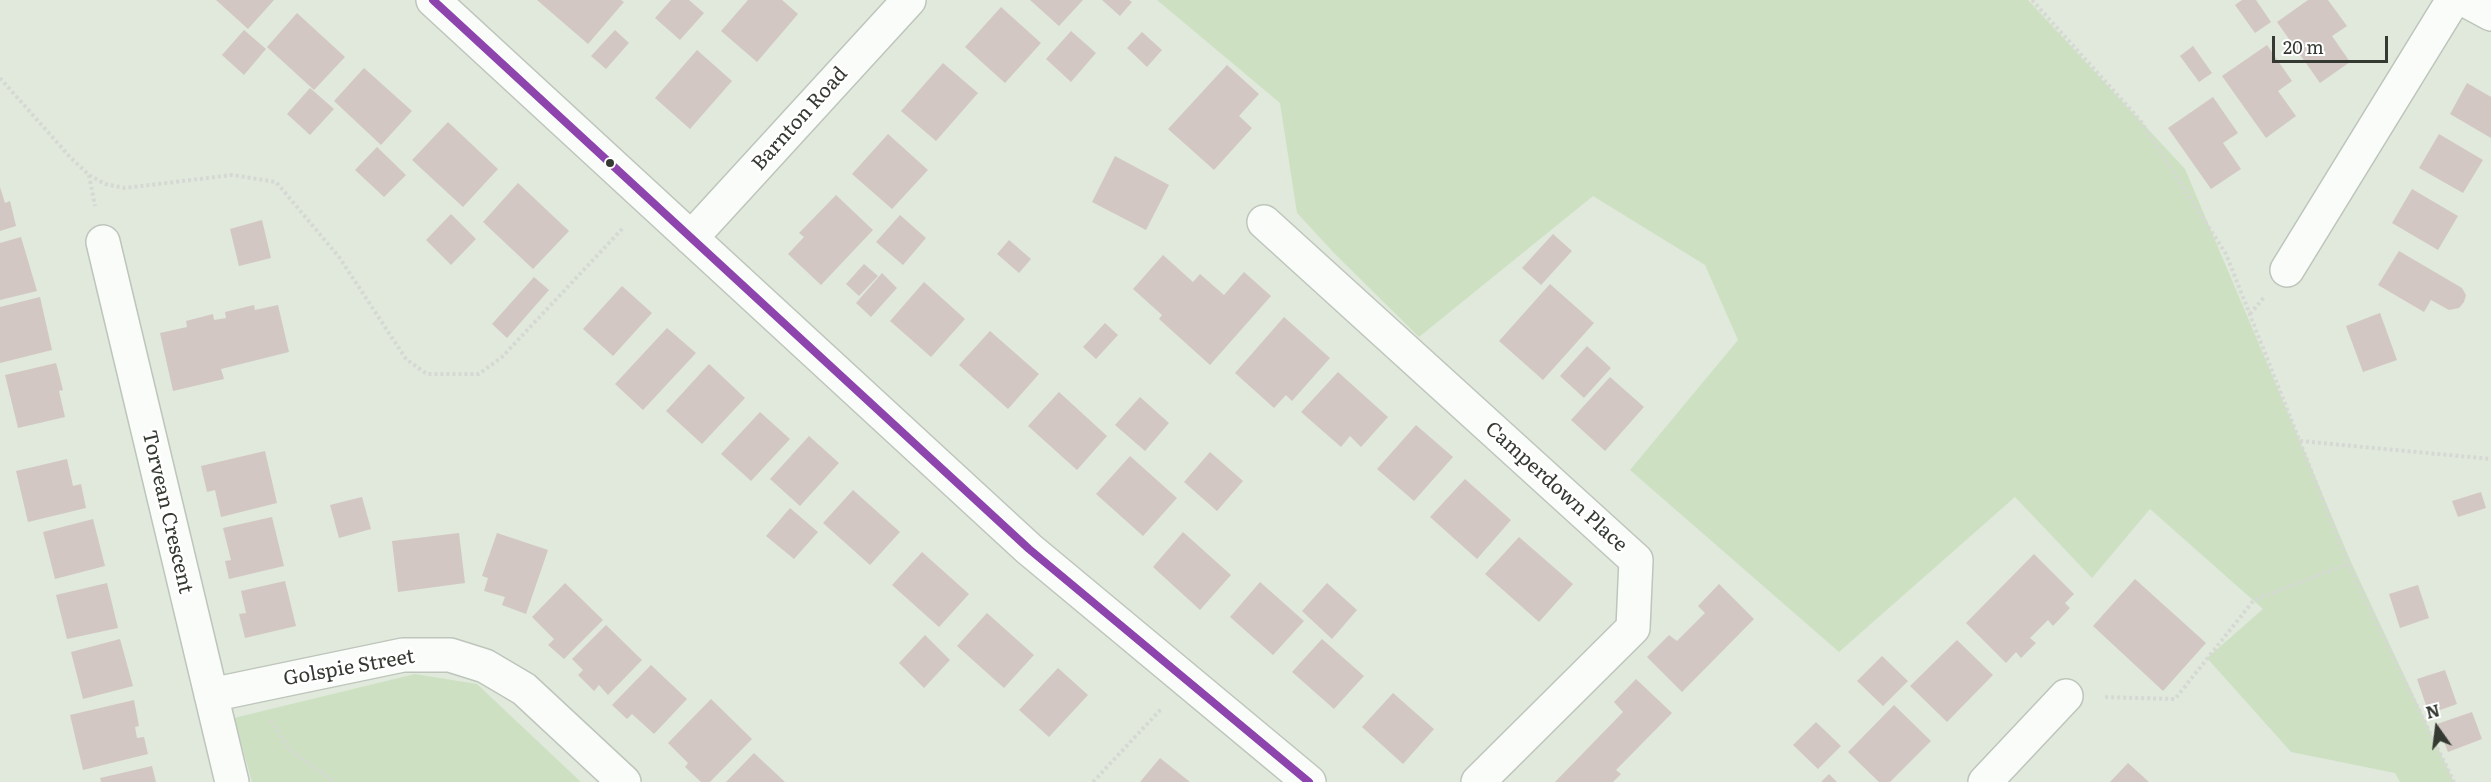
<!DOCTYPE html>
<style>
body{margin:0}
#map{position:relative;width:2491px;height:782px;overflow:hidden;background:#e0e9dc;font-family:Literata,serif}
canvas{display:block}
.north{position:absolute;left:2407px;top:698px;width:60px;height:60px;-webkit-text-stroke:4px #fff;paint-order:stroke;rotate:346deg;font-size:16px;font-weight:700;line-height:24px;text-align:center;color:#343a31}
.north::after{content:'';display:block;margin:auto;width:21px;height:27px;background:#343a31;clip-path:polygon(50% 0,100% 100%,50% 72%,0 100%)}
.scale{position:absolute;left:2272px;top:36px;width:116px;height:27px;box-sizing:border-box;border:3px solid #343a31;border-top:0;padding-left:8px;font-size:18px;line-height:21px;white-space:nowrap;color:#343a31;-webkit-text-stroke:4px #fff;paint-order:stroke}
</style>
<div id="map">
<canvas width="2491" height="782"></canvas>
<div class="north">N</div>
<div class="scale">20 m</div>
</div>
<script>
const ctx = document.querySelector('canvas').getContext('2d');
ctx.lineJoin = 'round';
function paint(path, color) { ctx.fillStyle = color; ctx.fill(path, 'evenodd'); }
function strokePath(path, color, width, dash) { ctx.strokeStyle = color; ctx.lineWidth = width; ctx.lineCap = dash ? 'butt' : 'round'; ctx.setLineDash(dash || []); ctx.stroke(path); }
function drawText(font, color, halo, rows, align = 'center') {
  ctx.font = font + ' Literata,serif'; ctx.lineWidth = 5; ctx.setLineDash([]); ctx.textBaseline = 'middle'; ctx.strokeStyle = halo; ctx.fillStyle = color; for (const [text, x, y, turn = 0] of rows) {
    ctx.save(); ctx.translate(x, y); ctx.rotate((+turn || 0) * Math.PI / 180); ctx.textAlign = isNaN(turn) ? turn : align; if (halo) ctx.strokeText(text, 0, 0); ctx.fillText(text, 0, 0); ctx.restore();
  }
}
paint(new Path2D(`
 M1157 0H2028L2185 169 2351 562 2454 782H2400L2395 773 2291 752 2207 658 2263 609 2150 509 2092 578 2015 497 1839 652 1630 470 1738 340 1705 265 1593 196 1419 337 1335 254 1297 213 1280 103Z
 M415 674 477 684 581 782H252L234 718Z`), '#cde1c2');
paint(new Path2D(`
 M216 0H274L248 29Z
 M537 0H621L624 2 588 44Z
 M671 0H689L704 13 680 40 655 18Z
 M748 0H782L798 14 757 62 721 31Z
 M1030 0H1083L1059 26Z
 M1102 0H1129L1132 2 1120 16Z
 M2242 0H2256L2271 22 2255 33 2235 5Z
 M2308 0H2328L2347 26 2332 36 2350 62 2320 83 2277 22Z
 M1001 7 1041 43 1005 83 965 47Z
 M297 13 345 57 314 90 267 47Z
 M244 30 266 49 244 75 222 55Z
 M615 30 629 43 606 69 591 56Z
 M1071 31 1096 53 1071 82 1046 59Z
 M1142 32 1162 50 1147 67 1127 48Z
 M2267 45 2292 81 2278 91 2296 116 2266 138 2222 76Z
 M2193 46 2212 73 2199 82 2180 56Z
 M697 50 732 81 690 129 655 98Z
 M943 63 978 93 936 141 901 111Z
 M1227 65 1259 94 1239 116 1252 128 1214 170 1168 129Z
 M364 68 412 111 381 145 334 101Z
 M2467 83 2491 97V138L2450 114Z
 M310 88 334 109 310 135 287 114Z
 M2213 97 2238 133 2223 143 2241 169 2211 189 2168 128Z
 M448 122 498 169 463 207 412 160Z
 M888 134 928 170 892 209 852 174Z
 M2439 134 2483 160 2463 193 2419 168Z
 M377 147 406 175 384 197 355 170Z
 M1115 156 1169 185 1146 230 1092 202Z
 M518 183 569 231 533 269 483 222Z
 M0 187 5 203 10 201 16 226 0 231Z
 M2412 189 2458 216 2438 250 2392 223Z
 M836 195 873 230 821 285 788 254 804 237 799 233Z
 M451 214 476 239 451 265 426 240Z
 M900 215 926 238 903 265 876 242Z
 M262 220 271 258 239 266 230 229Z
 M1553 234 1572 251 1541 285 1522 268Z
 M21 237 37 291 0 300V243Z
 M1009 240 1031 259 1019 273 997 254Z
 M2399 251 2462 288 2466 295 2464 302 2459 308 2449 310 2431 300 2424 312 2378 285Z
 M1163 255 1193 282 1200 274 1224 295 1244 272 1271 296 1210 365 1159 319 1162 315 1133 289Z
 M864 264 878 276 859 296 846 284Z
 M882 273 897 288 871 317 856 303Z
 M534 277 549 290 507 338 492 324Z
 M924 282 965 319 931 357 890 321Z
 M1550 284 1594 323 1543 380 1499 341Z
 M622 286 652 313 613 356 583 329Z
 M40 297 52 350 0 363V307Z
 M254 305 255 310 278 305 289 352 221 369 224 379 173 391 160 333 187 327 186 321 213 314 214 320 226 318 225 312Z
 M2380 313 2397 360 2363 372 2346 326Z
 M1284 317 1330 358 1292 401 1286 395 1274 408 1235 373Z
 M1105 323 1118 335 1096 359 1083 347Z
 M667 328 696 353 643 410 615 384Z
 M990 331 1039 374 1008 409 959 365Z
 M1587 346 1611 368 1584 398 1560 376Z
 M56 363 63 390 59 391 65 417 18 428 5 375Z
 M709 364 745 398 702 444 666 411Z
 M1338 372 1388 417 1361 447 1350 436 1341 447 1301 412Z
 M1610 377 1644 407 1605 451 1571 420Z
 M1059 392 1107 436 1077 470 1028 426Z
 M1140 397 1169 423 1145 451 1115 425Z
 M760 412 790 439 751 481 721 454Z
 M1416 425 1453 457 1414 501 1377 469Z
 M809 436 839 463 800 506 770 479Z
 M265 451 277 503 221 517 215 490 207 492 201 466Z
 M1210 452 1243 481 1217 511 1184 482Z
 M1130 456 1177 498 1143 536 1096 494Z
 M67 459 73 486 81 484 86 508 28 522 16 471Z
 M1465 479 1511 520 1477 559 1430 517Z
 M853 490 900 532 870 565 823 523Z
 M2481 492 2486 508 2458 517 2452 501Z
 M362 497 371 529 339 538 330 505Z
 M790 508 818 532 794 559 766 536Z
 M272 517 284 566 229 579 225 561 231 560 223 528Z
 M93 519 105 566 55 579 43 532Z
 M1183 532 1231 575 1200 610 1153 567Z
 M459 533 465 583 398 592 392 541Z
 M497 533 548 550 526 614 502 605 505 597 484 591 488 578 482 576Z
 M1519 537 1573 584 1539 622 1485 574Z
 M922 552 969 594 939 627 892 585Z
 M2034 554 2074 594 2065 603 2070 608 2053 626 2048 620 2030 638 2036 643 2021 658 2016 652 2006 663 1966 623Z
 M2135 579 2206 643 2163 691 2093 626Z
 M285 581 296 626 245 638 239 614 246 613 241 591Z
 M1260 582 1304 621 1273 655 1230 617Z
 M107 583 118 628 67 639 56 595Z
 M565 583 603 620 564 659 548 645 554 639 532 617Z
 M1327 583 1357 610 1332 639 1302 611Z
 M1719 584 1754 619 1682 692 1647 657 1669 635 1677 641 1705 613 1698 606Z
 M2418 585 2429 618 2400 628 2389 594Z
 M987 613 1034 655 1004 688 957 646Z
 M606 625 642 660 608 695 599 685 594 691 578 675 583 670 572 659Z
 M925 635 950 660 924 688 899 663Z
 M120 639 133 686 83 699 71 652Z
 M1322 639 1364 676 1334 709 1292 672Z
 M1957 640 1993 675 1947 722 1910 686Z
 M1882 656 1908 681 1883 706 1857 681Z
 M651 665 687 699 654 734 632 714 627 719 612 705Z
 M1058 668 1088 695 1049 737 1019 710Z
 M2445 670 2457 704 2429 714 2417 679Z
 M1636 679 1672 713 1616 770 1621 774 1613 782H1555L1623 712 1614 702Z
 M1393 693 1434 729 1403 764 1362 727Z
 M711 699 752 739 710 782H701L685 767 688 763 668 743Z
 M134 700 139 726 135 727 137 738 144 737 148 754 83 770 70 715Z
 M1894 705 1931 741 1890 782H1879L1848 752Z
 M2472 712 2482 739 2448 752 2437 724Z
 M1816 722 1841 746 1818 769 1793 745Z
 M754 753 785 782H726Z
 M1160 758 1190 782H1140Z
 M2128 763 2149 782H2110Z
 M152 766 156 782H101L100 778Z
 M1829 774 1837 782H1821Z`), '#d2c7c3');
const minor = new Path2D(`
 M433 0 1029 549 1309 782
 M2465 0 2491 14
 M1264 222 1636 560 1633 628 1478 782
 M691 238 909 0
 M103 242 232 782
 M2287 270 2453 0
 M211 695 403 655H450L485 666 524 689 624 782
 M1985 782 2066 696`);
strokePath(minor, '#bec5bb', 36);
strokePath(new Path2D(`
 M2032 0 2140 120 2226 254 2348 564 2254 600 2175 699 2103 697
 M0 78 70 157 89 175 105 184 125 188 232 175 276 182 339 257 406 359 427 374H479L502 357 624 227
 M89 175 95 206
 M2250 314 2265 296
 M2300 441 2491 459
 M2348 564 2454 782
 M271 720 290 750 334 782
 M1093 782 1162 708`), '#d6d8d4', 4, [3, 3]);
strokePath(minor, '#fafcfa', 33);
strokePath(new Path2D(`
 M433 0 1029 549 1309 782`), '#8e44ad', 8);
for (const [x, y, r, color] of [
 [610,163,5,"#343a31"]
]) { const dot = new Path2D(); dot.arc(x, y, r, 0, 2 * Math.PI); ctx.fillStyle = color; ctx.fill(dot); strokePath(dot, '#fff', 2); }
drawText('20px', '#343a31', '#fff', [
 ["Barnton Road",800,119,-48],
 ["Camperdown Place",1556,487,42],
 ["Torvean Crescent",167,512,77],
 ["Golspie Street",349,668,-10]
]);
</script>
